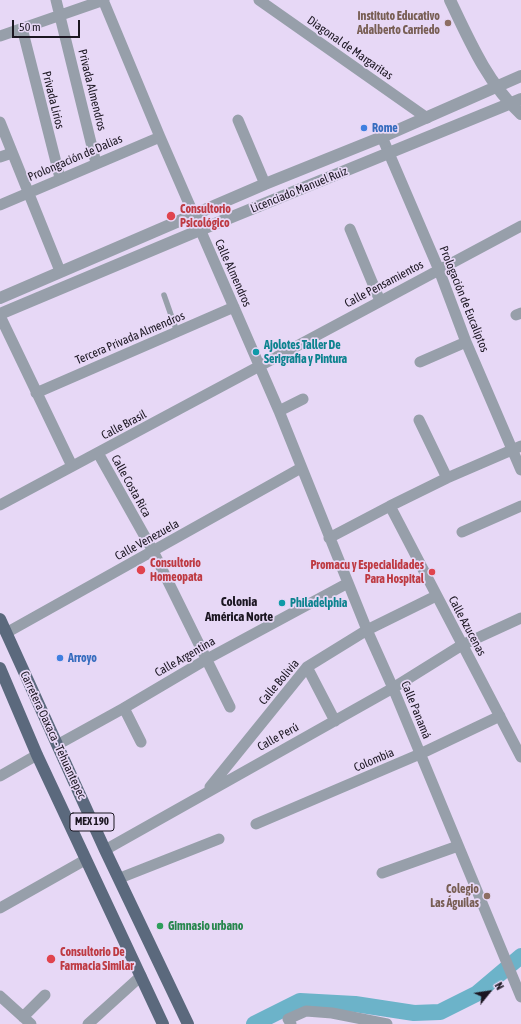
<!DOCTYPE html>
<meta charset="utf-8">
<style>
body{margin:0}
#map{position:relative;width:521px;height:1024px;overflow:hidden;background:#e7d8f6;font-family:"Asap Condensed",sans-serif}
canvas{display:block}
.north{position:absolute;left:469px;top:972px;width:40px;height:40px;-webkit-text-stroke:3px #e7d8f6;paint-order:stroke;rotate:60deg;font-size:11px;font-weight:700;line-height:16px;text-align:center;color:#1b1621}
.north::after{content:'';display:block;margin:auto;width:14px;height:18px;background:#1b1621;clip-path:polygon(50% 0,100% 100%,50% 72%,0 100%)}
.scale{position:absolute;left:12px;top:20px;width:68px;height:18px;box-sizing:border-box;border:2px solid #1b1621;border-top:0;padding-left:5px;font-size:12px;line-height:14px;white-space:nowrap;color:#1b1621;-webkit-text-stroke:3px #e7d8f6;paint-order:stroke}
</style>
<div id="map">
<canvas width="521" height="1024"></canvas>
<div class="north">N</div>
<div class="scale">50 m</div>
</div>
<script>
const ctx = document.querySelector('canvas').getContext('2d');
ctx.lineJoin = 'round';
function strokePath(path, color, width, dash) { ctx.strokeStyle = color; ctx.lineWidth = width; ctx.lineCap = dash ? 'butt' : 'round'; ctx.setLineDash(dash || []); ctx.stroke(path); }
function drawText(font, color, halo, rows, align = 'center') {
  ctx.font = font + ' "Asap Condensed",sans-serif'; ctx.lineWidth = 3.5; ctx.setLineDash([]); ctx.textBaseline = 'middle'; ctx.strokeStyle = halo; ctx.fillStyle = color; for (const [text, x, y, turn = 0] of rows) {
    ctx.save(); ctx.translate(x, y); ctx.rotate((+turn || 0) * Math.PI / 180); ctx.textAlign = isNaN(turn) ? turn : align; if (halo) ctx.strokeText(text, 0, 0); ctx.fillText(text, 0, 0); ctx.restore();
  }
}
strokePath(new Path2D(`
 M254 1024 300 1001 355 1004 414 1013 440 1012 476 994 521 956`), '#6cb3c9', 16);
strokePath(new Path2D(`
 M164 295 177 332`), '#979faa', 5.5);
strokePath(new Path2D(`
 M56 0 96 163
 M103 0 160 137 279 411 367 630 393 688 521 997
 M259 0 427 118
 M22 28 60 178
 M0 36 104 0
 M238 120 265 184
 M0 122 60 271
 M382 137 439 270 466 342 521 470
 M0 157 12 153
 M0 205 160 137
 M350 229 380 301
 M516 315 521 313
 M0 316 72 466
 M420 362 466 342
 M36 393 234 307
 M279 411 303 399
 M419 420 447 478
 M521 446 447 478 390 506 521 757
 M98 453 153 551 230 707
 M0 505 521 226
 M462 532 521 506
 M329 538 390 506
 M6 633 301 468
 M307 667 335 721
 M124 708 141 742
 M57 745 124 708 207 659 348 583
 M0 776 37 755
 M210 787 307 667 367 630 436 596
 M256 824 420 754 500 716
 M105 850 393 688 462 645 521 618
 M382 873 458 846
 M120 878 219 839
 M0 908 85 860
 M0 996 31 1024
 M23 1017 45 995
 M88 1024 141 976
 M291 1024 288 1019 306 1011 332 1013 387 1024`), '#979faa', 11);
strokePath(new Path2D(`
 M450 0C469 40 488 84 521 114
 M0 298 265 184 382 137 521 76
 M0 314 200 230 521 99`), '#979faa', 12);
strokePath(new Path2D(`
 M0 619 105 850 188 1024
 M0 668 37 755 163 1024`), '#5b697d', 12);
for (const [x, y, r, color] of [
 [448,23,4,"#8d6e63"],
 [364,128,4,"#3f7fe0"],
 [171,216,5,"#e0444e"],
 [256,352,4,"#0f9aa8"],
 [141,570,5,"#e0444e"],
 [432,572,4,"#e0444e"],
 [282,603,4,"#0f9aa8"],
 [60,658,4,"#3f7fe0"],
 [487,896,4,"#8d6e63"],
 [160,926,4,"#2e9e5b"],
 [51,959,5,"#e0444e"]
]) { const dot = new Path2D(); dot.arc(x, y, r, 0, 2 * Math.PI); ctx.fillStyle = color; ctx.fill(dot); strokePath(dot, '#e7d8f6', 1.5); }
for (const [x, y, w] of [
 [92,822,44]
]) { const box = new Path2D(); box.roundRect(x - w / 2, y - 9, w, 18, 3); ctx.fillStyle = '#e7d8f6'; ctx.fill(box); strokePath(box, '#1b1621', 1); }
drawText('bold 11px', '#1b1621', null, [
 ["MEX 190",92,822]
]);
drawText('bold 12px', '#785e54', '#e7d8f6', [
 ["Instituto Educativo",440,16],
 ["Adalberto Carriedo",440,30],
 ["Colegio",479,889],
 ["Las Águilas",479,903]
], 'right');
drawText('12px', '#1b1621', '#e7d8f6', [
 ["Diagonal de Margaritas",350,48,35],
 ["Privada Almendros",92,90,76],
 ["Privada Lirios",53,100,76],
 ["Prolongación de Dalias",75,158,-23],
 ["Licenciado Manuel Ruiz",299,190,-22],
 ["Calle Almendros",233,273,66],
 ["Calle Pensamientos",384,284,-28],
 ["Prologación de Eucaliptos",464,299,68],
 ["Tercera Privada Almendros",130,338,-23],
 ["Calle Brasil",124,425,-28],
 ["Calle Costa Rica",131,486,61],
 ["Calle Venezuela",147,540,-29],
 ["Calle Azucenas",467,626,62],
 ["Calle Argentina",185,657,-30],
 ["Calle Bolivia",279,682,-50],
 ["Calle Panamá",416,710,68],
 ["Carretera Oaxaca - Tehuantepec",53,735,65],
 ["Calle Perú",278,737,-29],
 ["Colombia",374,760,-23]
]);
drawText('bold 12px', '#366cbe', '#e7d8f6', [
 ["Rome",372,128],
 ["Arroyo",68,658]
], 'left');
drawText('bold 12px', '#be3a42', '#e7d8f6', [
 ["Consultorio",180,209],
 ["Psicológico",180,223],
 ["Consultorio",150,563],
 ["Homeopata",150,577],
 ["Promacu y Especialidades",424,565,"right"],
 ["Para Hospital",424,579,"right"],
 ["Consultorio De",60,952],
 ["Farmacia Similar",60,966]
], 'left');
drawText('bold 12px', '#0d838f', '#e7d8f6', [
 ["Ajolotes Taller De",264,345],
 ["Serigrafia y Pintura",264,359],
 ["Philadelphia",290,603]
], 'left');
drawText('bold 12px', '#27864d', '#e7d8f6', [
 ["Gimnasio urbano",168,926]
], 'left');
drawText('bold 13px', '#1b1621', '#e7d8f6', [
 ["Colonia",239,602],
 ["América Norte",239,617]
]);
</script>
